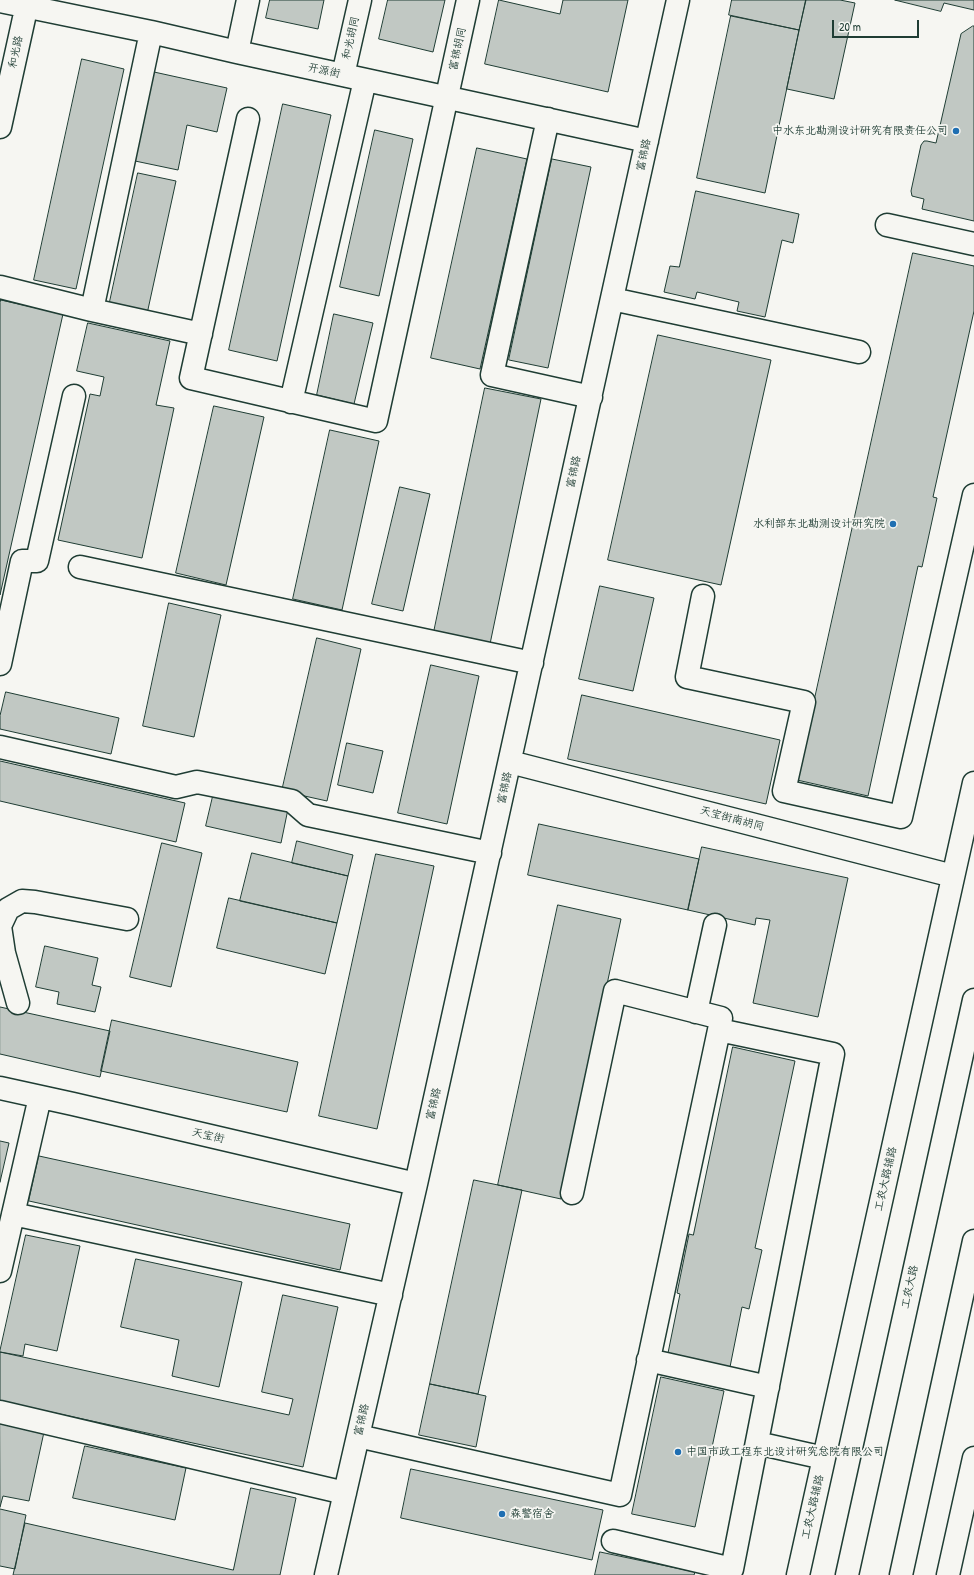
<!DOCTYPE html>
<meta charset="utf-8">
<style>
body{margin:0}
#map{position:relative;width:974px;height:1575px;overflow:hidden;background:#f6f6f2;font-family:"Patrick Hand",sans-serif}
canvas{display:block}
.scale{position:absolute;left:832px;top:20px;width:87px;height:18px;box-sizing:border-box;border:2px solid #1f3d34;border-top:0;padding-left:5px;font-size:12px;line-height:14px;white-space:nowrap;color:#1f3d34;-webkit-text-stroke:3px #f6f6f2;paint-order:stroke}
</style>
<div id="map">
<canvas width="974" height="1575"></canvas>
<div class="scale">20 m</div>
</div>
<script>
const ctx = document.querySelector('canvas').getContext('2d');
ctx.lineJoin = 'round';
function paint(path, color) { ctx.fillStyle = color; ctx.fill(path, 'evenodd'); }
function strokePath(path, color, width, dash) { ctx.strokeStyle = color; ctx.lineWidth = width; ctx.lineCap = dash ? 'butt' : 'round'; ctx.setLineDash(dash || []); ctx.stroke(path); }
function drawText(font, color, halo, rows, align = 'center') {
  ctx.font = font + ' "Patrick Hand","LXGW WenKai TC",sans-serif'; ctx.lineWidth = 3.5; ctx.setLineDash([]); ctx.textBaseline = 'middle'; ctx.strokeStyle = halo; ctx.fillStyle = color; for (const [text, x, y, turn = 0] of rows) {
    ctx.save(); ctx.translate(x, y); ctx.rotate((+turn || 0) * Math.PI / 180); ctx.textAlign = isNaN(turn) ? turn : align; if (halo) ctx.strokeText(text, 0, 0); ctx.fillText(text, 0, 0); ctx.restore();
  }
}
const building = new Path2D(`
 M270 0H324L318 29 266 18Z
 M388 0H445L433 52 379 39Z
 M499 0 560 14 563 0H628L608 92 485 64Z
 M732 0H806L799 30 729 15Z
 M806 0H840L855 3 834 99 787 89Z
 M895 0H974V10L944 3 941 11Z
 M731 16 799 30 765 193 697 178Z
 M973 26H974V221L922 209 924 199 912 196 911 191 921 145 924 141H927L936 143 961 34Z
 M82 59 124 69 76 289 34 280Z
 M154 72 227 88 217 132 187 125 178 170 135 161Z
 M283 104 331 115 277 361 229 350Z
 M375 130 413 139 379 296 340 287Z
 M477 148 527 159 480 369 431 358Z
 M552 159 591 167 548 368 509 360Z
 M138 173 176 181 147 314 109 306Z
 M696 191 799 214 793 243 782 240 765 317 737 311 739 302 697 292 695 299 664 292 670 266 679 267Z
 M913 253 974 266V311L933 497 937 498 922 567 918 566 868 796 797 780Z
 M1 300 63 314 0 595V303Z
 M334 314 373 323 354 404 317 395Z
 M88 323 170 341 156 405 174 408 142 558 58 540 90 394 100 396 104 377 77 371Z
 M658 335 771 360 721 585 608 560Z
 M485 388 541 399 490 644 434 632Z
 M214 406 264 417 226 585 176 573Z
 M330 430 379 441 342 610 293 599Z
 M400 487 430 494 403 611 372 604Z
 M600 586 654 598 633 691 579 679Z
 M169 603 221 615 194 737 143 726Z
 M317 638 361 649 327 801 282 791Z
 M431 665 479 676 447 824 398 813Z
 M6 692 119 718 111 754 0 729V716Z
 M582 695 780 740 766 804 568 759Z
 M347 743 383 751 373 793 338 785Z
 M0 761 185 803 176 842 0 801Z
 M214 792 288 809 281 843 206 826Z
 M539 824 699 859 688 910 528 875Z
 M297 841 353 855 348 876 292 863Z
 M162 843 202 853 171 987 130 977Z
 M702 847 848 878 818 1017 753 1003 770 920 756 918 755 925 688 910Z
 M252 853 348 876 337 923 240 901Z
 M376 854 434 866 377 1129 319 1116Z
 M229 898 337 923 325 974 217 948Z
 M558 905 621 919 561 1199 498 1185Z
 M45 946 98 958 92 985 101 987 95 1012 57 1004 59 992 36 987Z
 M0 1007 110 1031 100 1077 0 1054Z
 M112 1020 298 1062 287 1112 101 1071Z
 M733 1047 795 1061 755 1248 762 1250 749 1309 742 1307 730 1367 668 1353 680 1294 677 1293 689 1234 693 1235Z
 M0 1141 9 1143 0 1182Z
 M39 1156 350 1224 340 1270 29 1201Z
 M474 1180 522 1190 478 1394 430 1384Z
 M26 1235 80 1246 57 1351 25 1344 23 1356 0 1352Z
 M136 1259 242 1282 219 1387 172 1376 179 1340 121 1327Z
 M283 1295 338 1307 303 1467 0 1401V1352L289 1415 293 1399 262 1392Z
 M661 1377 724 1391 695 1527 632 1514Z
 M430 1384 486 1396 476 1447 419 1435Z
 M0 1423 44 1432 29 1501 3 1496 0 1507Z
 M85 1446 186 1468 175 1520 73 1498Z
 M411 1469 603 1510 592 1560 401 1518Z
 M251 1488 296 1498 280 1575H13L25 1523 233 1570Z
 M0 1509 26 1515 15 1569 0 1566Z
 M600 1552 695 1572 694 1575H595Z`);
paint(building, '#c1c8c3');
strokePath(building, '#1f3d34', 1);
const minor = new Path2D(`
 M0 1 151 32 237 52 647 141
 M237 52 248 0
 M343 75 360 0
 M248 119 191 378 376 421 468 0
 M548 119 492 375 591 397
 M0 127 28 0
 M887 225 974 244
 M0 287 92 310 201 334
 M612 299 859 352
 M92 310 151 32
 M291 402 365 80
 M80 567 532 663
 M703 596 687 677 804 702 784 791 901 817 974 495
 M0 664 22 561H37L74 396
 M0 747 176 787 197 782 292 801 308 815 490 853
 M510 762 953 876
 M18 1003 4 953 0 926 8 909 22 901 35 902 127 919
 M696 1012 715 925
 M0 1088 73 1104 416 1184
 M572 1193 615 991 721 1018 719 1030
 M13 1214 391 1295
 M0 1271 40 1097
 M648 1360 768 1387
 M0 1412 345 1493
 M358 1436 620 1495 719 1030 833 1054 732 1569 613 1541
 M757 1443 824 1458
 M326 1575 416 1184 678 0
 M798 1575 974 783
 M948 1575 974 1458`);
const major = new Path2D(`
 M847 1575 974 1000
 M901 1575 974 1241`);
strokePath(minor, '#1f3d34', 25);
strokePath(major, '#1f3d34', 25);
strokePath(minor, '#f6f6f2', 22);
strokePath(major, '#f6f6f2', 22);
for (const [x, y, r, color] of [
 [956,131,4,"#1f6fb2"],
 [893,524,4,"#1f6fb2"],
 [678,1452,4,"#1f6fb2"],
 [502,1514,4,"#1f6fb2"]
]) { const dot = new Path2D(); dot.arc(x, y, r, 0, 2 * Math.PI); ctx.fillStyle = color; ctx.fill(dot); strokePath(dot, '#f6f6f2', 1.5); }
drawText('11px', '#1f3d34', '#f6f6f2', [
 ["和光胡同",351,38,-77],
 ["富锦胡同",458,49,-78],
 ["和光路",16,52,-78],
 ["开源街",324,71,12],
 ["富锦路",644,155,-78],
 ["富锦路",574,472,-78],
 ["富锦路",505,788,-78],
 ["天宝街南胡同",732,819,15],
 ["富锦路",434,1104,-77],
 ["天宝街",208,1136,13],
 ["工农大路辅路",886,1179,-77],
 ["工农大路",910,1287,-78],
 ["富锦路",362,1420,-77],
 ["工农大路辅路",813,1507,-77]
]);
drawText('11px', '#1f3d34', '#f6f6f2', [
 ["中水东北勘测设计研究有限责任公司",948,131],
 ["水利部东北勘测设计研究院",885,524],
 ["中国市政工程东北设计研究总院有限公司",686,1452,"left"],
 ["森警宿舍",510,1514,"left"]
], 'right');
</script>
